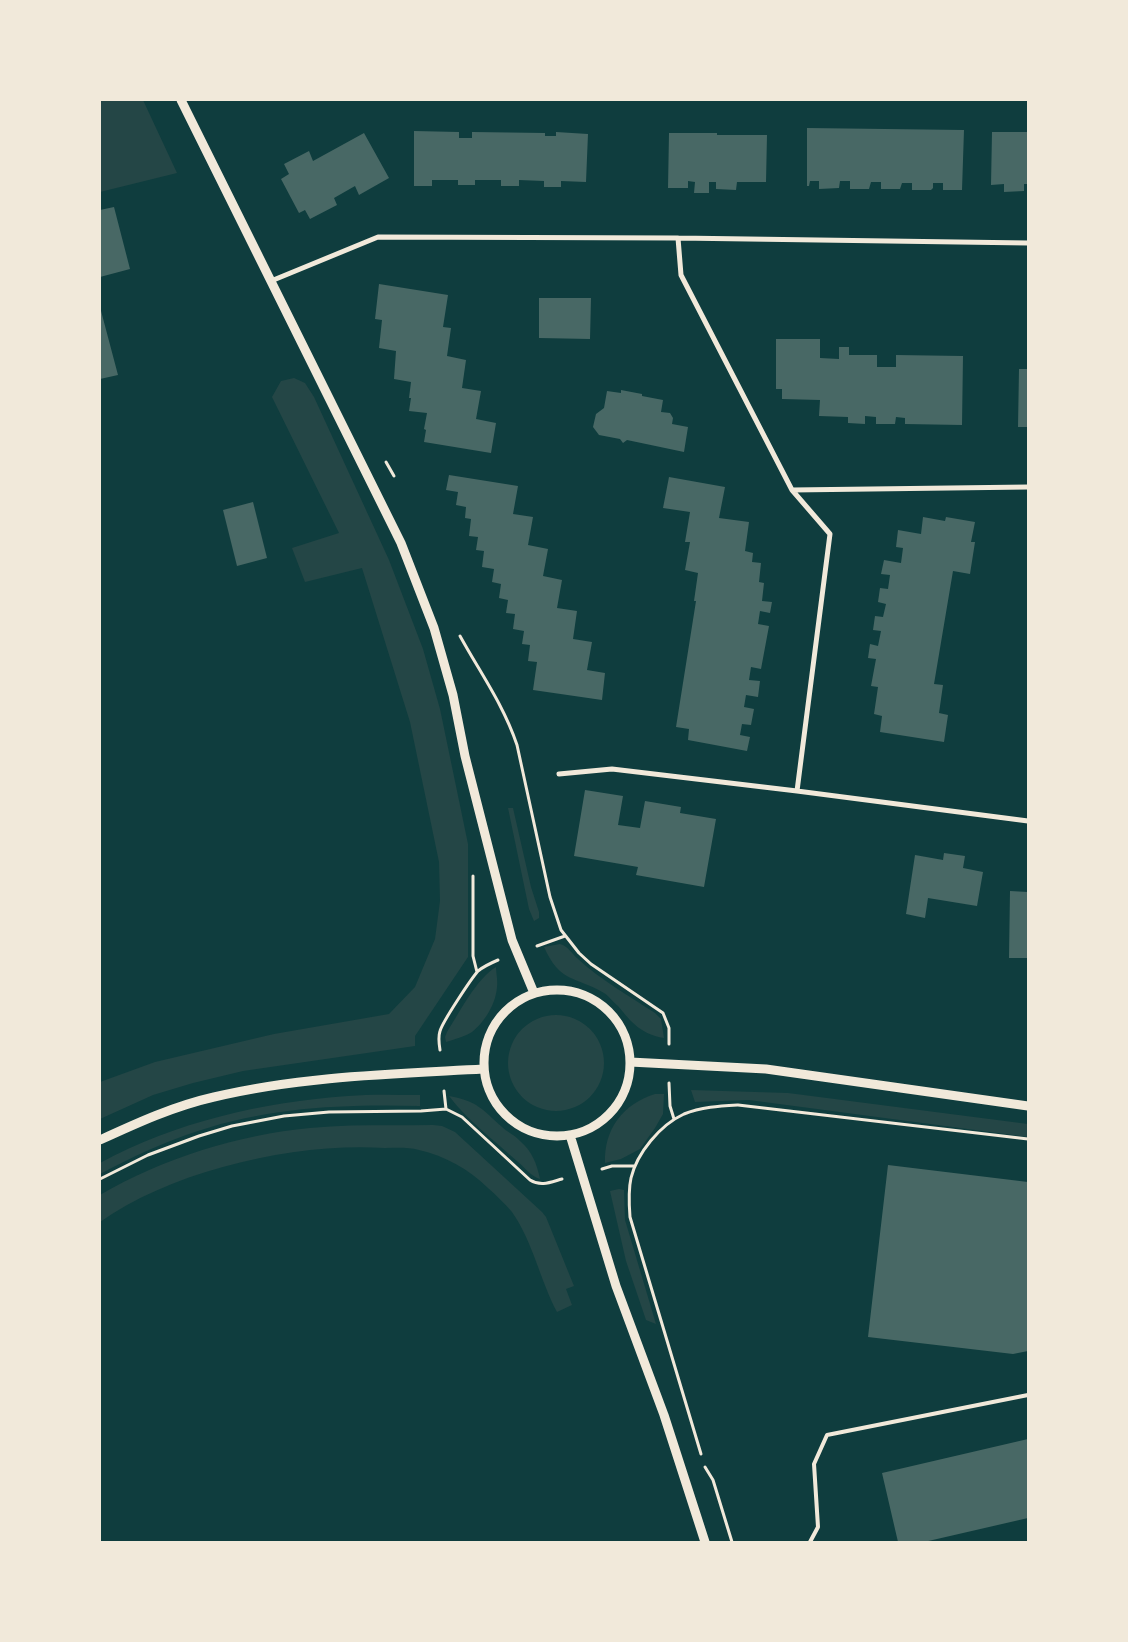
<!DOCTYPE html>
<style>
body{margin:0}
#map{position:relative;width:1128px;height:1642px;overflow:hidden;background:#0f3d3e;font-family:"Asap Condensed",sans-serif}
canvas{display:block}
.frame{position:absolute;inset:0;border:101px solid #f1e9da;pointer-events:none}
</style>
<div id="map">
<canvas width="1128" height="1642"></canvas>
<div class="frame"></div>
</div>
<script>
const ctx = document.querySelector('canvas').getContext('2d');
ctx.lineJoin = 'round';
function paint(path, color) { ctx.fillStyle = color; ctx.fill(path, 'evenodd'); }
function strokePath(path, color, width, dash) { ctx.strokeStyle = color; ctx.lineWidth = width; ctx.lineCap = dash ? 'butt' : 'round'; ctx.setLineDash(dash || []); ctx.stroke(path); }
paint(new Path2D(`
 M100 100H143L177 173 100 192Z
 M294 378 305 383 314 397 389 560 423 649 440 709 468 844V957L415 1036V1046L243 1071 193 1083 153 1095 100 1119V1082L155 1062 274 1034 389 1014 415 987 435 939 440 901 439 862 410 722 362 568 305 582 292 548 339 533 272 397 281 381Z
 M508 808H513L531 887 539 912V918L534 921 529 909Z
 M560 944C568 946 572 954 578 959 601 980 629 996 655 1013L661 1019 664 1038C641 1034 632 1023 618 1006 613 1002 609 996 604 993 575 976 560 983 544 947Z
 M496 967C496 973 498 981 497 987 496 1003 485 1022 472 1032 464 1037 455 1039 446 1042L445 1037 447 1032C459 1013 477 978 496 967Z
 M508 1063a48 48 0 1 1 96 0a48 48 0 1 1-96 0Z
 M691 1090 788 1093 1028 1124V1137L749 1100 695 1102Z
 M655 1094H664L663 1114 655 1128 640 1149 621 1159 605 1163C604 1129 623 1104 655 1094Z
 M420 1095V1106C345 1104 270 1107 198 1131 164 1142 132 1157 100 1174V1163C176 1122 262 1102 348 1096 372 1094 396 1095 420 1095Z
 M449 1096C477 1101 482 1109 502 1127 507 1132 515 1135 520 1141 532 1151 537 1164 540 1179 531 1176 525 1168 518 1162 495 1141 468 1121 449 1096Z
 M433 1125 442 1126 455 1132 542 1212 546 1217 574 1286 566 1289 572 1305 557 1312C540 1280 533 1242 512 1212 505 1204 496 1195 488 1188 469 1169 445 1156 419 1150 408 1147 396 1148 385 1148 296 1142 173 1170 100 1222V1195C163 1158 238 1135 310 1128 351 1124 392 1126 433 1125Z
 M619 1189 624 1190 625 1220 656 1324 646 1320 626 1261 610 1191Z`), '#244646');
paint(new Path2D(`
 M807 128 964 130 962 190H943V183H933V188L931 190H912V183H902L900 189H881V182H871L869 189H850V181H840L839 188 819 189V181H810L809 186H807Z
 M414 131 459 132V138H472V132L545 133V136H556V132L588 134 586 182 561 181V187H544V181L519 180V186H501V180H475V185H458V180H432V186H414Z
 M992 132H1028V184H1024V191L1004 192V184L991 185Z
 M364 133 389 178 359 195 355 186 334 198 337 205 310 219 305 210 299 213 281 179 289 174 284 164 309 151 313 161Z
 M669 133H717V135H767L766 182H737L736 190 716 189V182H709V193H694L695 182 688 181V188H668Z
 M114 207 130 269 100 277V210Z
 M379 284 448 295 443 327 451 328 447 356 466 360 462 388 481 391 476 419 496 423 491 453 424 442 426 430 424 429 427 413 409 411 411 398H409L411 382 394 379 396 351 379 348 382 320 375 319Z
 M539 298H591L590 339 539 338Z
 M100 307 118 375 100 379Z
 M776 339H820V358L839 359V347H849V355H877V367H896V355L963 356 962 425 905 424V418L896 417 895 424H876V417L865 416V424L848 423V417L819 416 820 400 782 399V389H776Z
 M1019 369H1028V427H1018Z
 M621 390 642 394V396L663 400 661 412 670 413 673 418 672 424 688 427 684 452 627 440 623 443 620 439 599 435 593 427 596 414 604 408 607 391 621 393Z
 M449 475 518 486 513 514 533 517 528 545 548 549 543 576 562 580 557 608 577 611 573 639 592 642 587 670 605 673 602 700 533 690 537 662 528 661 530 645 522 644 524 631 513 629 515 614 506 613 508 600 499 598 501 584 492 582 494 569 482 567 484 551 476 550 478 537 469 536 471 519 465 518 466 507 456 505 458 492 446 490Z
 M669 477 725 487 719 518 749 522 745 551 753 553 752 562 761 563 759 582 764 583 762 601 772 602 770 613 760 611 758 624 769 626 761 669 751 667 749 680 760 681 758 697 746 695 744 707 754 709 751 725 742 724 740 735 750 737 747 751 688 740 689 729 676 727 696 601H694L698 573 685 570 690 542H685L690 512 663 508Z
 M253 502 267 558 237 566 223 510Z
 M923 517 945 521 946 517 975 522 971 542H975L970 574 953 571 934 684 943 685 939 713 948 715 944 742 880 732 882 716 874 714 878 687 871 686 876 659 868 658 870 644 878 646 881 631 873 630 875 616 883 617 886 604 878 602 880 588 888 589 890 575 881 574 884 560 901 563 903 548 896 547 898 530 921 534Z
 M585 790 623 796 618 825 640 828 645 801 681 807 680 813 716 819 704 887 636 875 638 867 574 856Z
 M944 853 965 856 963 868 983 872 977 906 928 898 925 918 906 914 915 855 943 860Z
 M1010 891 1028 892V958H1009Z
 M888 1165 1028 1182V1351L1013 1354 868 1337Z
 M1028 1439V1518L924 1542H898L882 1473Z`), '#486865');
strokePath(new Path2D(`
 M386 462 394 476
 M460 636C481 674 503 704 517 745L550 897 561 930 579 953 591 964 663 1013 669 1028V1044
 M473 876V956L477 972
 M537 946 565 936
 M440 1050C439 1044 438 1037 440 1031 443 1021 471 979 478 971 484 966 491 963 498 960
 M669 1083 670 1106 674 1119
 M444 1091 446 1109
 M602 1169 612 1166H635
 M100 1179 148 1155 199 1136 232 1126 284 1116 329 1112 421 1111 446 1109 462 1117 530 1180C541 1187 551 1182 562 1179
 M701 1454 630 1217C629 1204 628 1191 631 1178 637 1153 660 1125 684 1114 701 1107 720 1106 738 1105L1028 1139
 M705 1467 713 1480 732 1542`), '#f1e9da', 3);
strokePath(new Path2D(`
 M810 1542 818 1527 814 1464 827 1435 1028 1395`), '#f1e9da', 4);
strokePath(new Path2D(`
 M678 238 681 275 792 490 830 534 797 791
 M271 281 378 237 678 238 1028 243
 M792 490 1028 487
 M559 774 612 769 797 791 1028 821`), '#f1e9da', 5);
strokePath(new Path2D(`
 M181 100 401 543 434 628 453 695 465 756 512 940 534 993
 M484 1063a73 73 0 1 1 146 0a73 73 0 1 1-146 0Z
 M630 1062 766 1069 1028 1106
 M570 1135 616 1286 664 1415 705 1542
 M100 1140C137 1123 174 1106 214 1097 302 1076 393 1074 483 1069`), '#f1e9da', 9);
</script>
